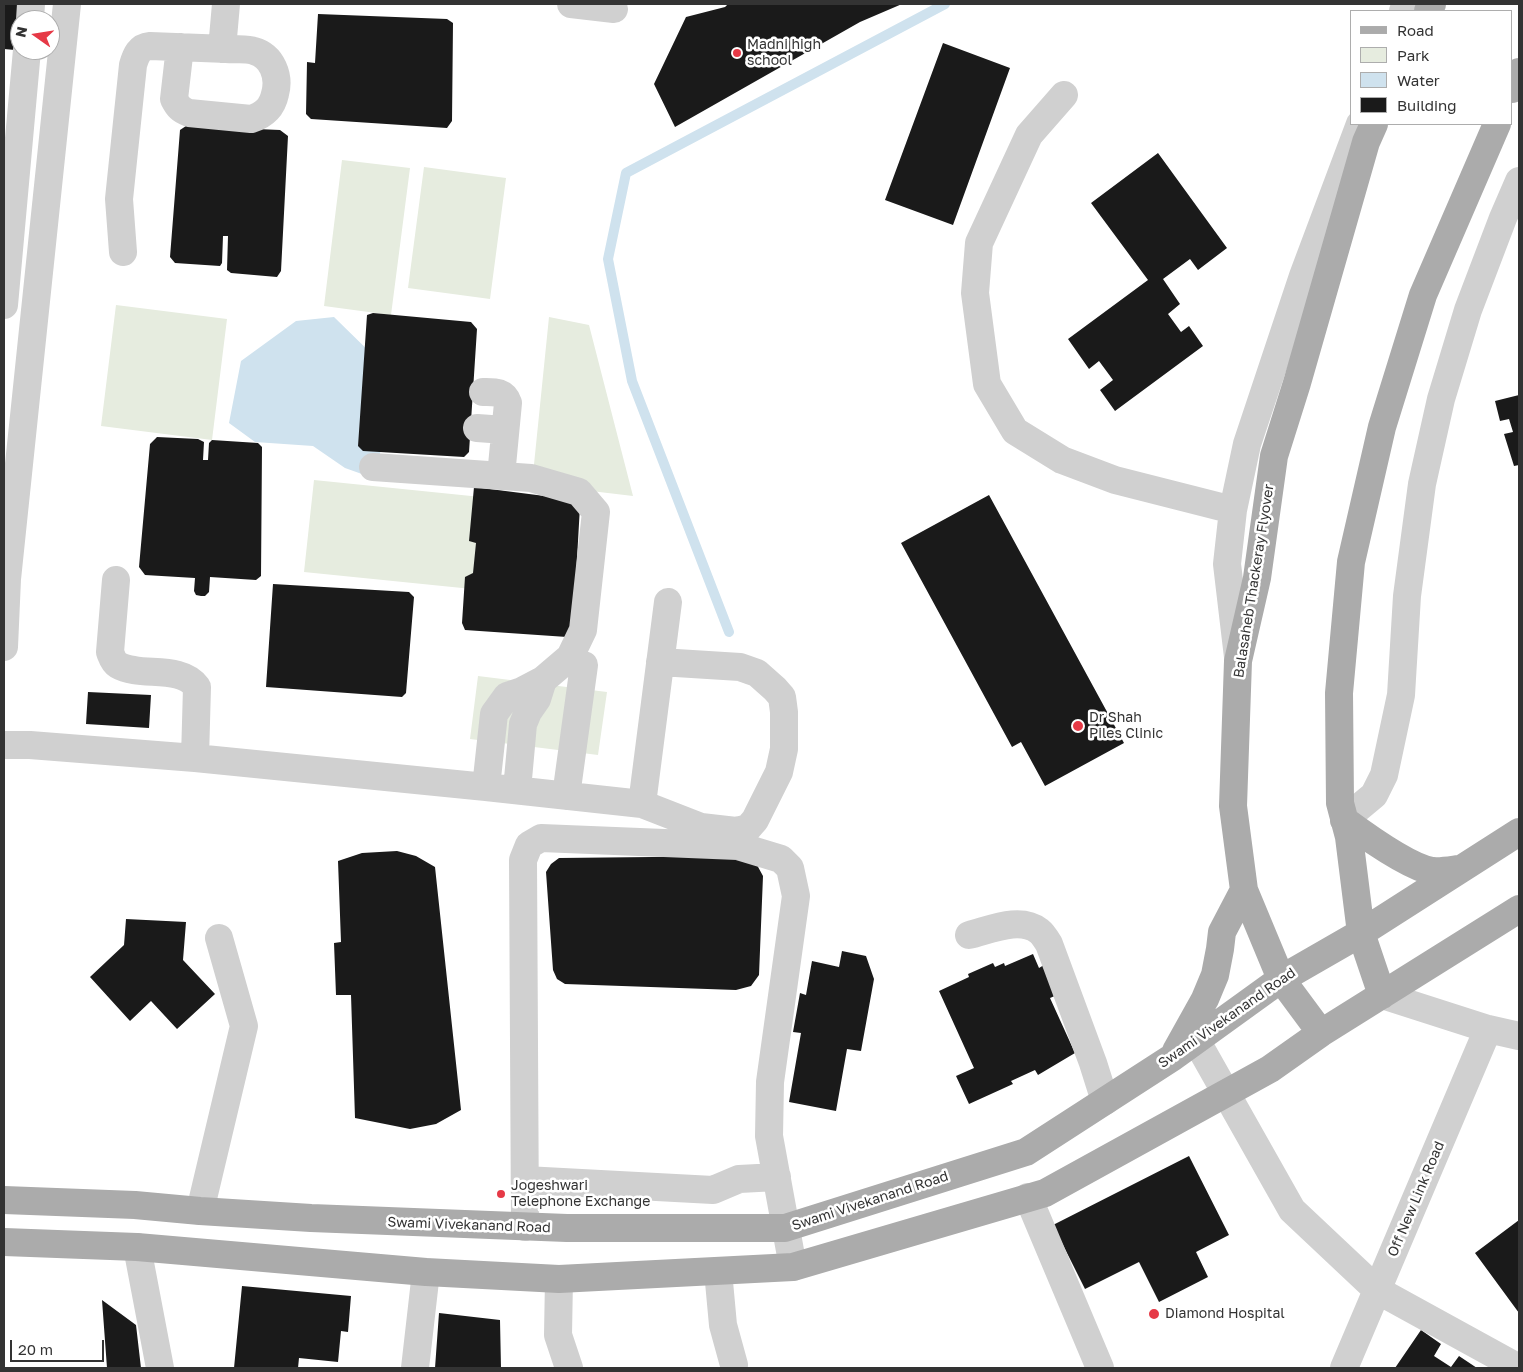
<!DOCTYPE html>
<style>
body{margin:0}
#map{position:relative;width:1523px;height:1372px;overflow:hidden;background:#fff;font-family:"Golos Text",sans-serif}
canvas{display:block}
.frame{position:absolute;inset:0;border:5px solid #333;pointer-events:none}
.legend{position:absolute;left:1350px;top:10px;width:162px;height:115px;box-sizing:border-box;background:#fff;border:1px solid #adadad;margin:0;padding:6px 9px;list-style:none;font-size:15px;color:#333}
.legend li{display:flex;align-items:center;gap:10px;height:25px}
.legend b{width:25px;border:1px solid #adadad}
.north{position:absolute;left:10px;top:10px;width:50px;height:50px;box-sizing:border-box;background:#fff;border:1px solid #adadad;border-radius:50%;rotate:283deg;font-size:14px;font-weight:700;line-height:20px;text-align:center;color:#333}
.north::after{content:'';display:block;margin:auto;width:18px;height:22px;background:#e63946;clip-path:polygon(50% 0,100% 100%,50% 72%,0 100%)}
.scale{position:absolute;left:10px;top:1340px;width:94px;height:22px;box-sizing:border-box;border:2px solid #333;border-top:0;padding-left:6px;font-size:15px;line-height:18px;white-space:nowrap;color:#333;-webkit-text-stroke:4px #fff;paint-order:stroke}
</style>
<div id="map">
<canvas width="1523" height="1372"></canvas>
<div class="frame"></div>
<ul class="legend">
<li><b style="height:6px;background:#ababab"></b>Road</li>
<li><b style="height:14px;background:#e6ecdf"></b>Park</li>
<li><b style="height:14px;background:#cfe2ee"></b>Water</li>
<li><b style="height:14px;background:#1a1a1a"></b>Building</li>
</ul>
<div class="north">N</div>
<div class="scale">20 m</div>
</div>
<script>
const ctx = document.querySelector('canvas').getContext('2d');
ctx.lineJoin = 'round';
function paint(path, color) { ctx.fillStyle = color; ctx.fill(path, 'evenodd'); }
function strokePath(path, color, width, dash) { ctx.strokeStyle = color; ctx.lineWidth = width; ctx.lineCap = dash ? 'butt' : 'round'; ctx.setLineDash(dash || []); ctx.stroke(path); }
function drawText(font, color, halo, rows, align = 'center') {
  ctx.font = font + ' "Golos Text",sans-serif'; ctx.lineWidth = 5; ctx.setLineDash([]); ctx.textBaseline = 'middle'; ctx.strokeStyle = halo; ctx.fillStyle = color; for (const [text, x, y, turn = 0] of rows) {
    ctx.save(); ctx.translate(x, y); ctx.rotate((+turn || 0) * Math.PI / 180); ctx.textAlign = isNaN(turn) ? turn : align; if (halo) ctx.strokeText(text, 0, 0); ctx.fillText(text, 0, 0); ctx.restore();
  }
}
paint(new Path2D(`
 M342 160 410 168 391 315 324 306Z
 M424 167 506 178 490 299 408 288Z
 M116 305 227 319 212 440 101 426Z
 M549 317 589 325 633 496 532 484Z
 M314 480 481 497 472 589 304 572Z
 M478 676 607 692 598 755 470 739Z`), '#e6ecdf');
paint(new Path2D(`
 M334 317 379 361 383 443 373 478 345 468 313 446 255 442 229 423 241 361 296 321Z`), '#cfe2ee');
strokePath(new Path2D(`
 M729 632 632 381 608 259 626 173 945 4`), '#cfe2ee', 10);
paint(new Path2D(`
 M4 4 18 5 15 50 4 49Z
 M728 4H902L860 22 675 127 654 84 686 17 725 7Z
 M318 14 447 19 453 23 452 121 447 128 311 119 306 114 307 62 315 63Z
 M943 43 1010 68 953 225 885 200Z
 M186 126 280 130 288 136 281 271 277 277 231 273 227 270 228 236H223L222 263 220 266 175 263 170 257 180 130Z
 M1158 153 1227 248 1198 270 1190 259 1163 279 1180 304 1168 314 1181 332 1189 326 1203 346 1115 411 1100 390 1113 380 1099 361 1089 369 1068 339 1148 280 1091 203Z
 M373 313 471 322 477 329 469 452 464 457 363 451 358 446 367 315Z
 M1519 395V465L1514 466 1504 434 1513 432 1509 419 1500 421 1495 401Z
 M157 437 198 439 204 442 203 460H208L209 443 212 440 258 443 262 447 261 576 256 580 210 577 209 592 205 596H201L196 595 194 591 195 578 145 575 139 567 150 444Z
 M474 487 576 500 580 506 573 629 567 637 465 630 462 623 465 577 473 573 476 543 469 541Z
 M989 495 1124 743 1045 786 1021 742 1012 747 901 543Z
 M273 584 409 592 414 597 406 693 402 697 266 687Z
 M88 692 151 695 149 728 86 724Z
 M397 851 416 856 435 867 461 1110 436 1124 410 1129 355 1118 351 995H336L334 943 341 942 338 861 362 853Z
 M746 856 757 865 763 876 759 975 751 986 736 990 565 984 557 979 553 970 546 872 551 864 559 858Z
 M126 919 186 922 183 960 215 994 177 1029 151 1001 130 1021 90 977 124 945Z
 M842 951 866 956 874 979 861 1051 847 1049 836 1111 789 1102 801 1033 793 1032 800 993 806 995 812 961 839 967Z
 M1033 954 1039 968 1044 965 1057 995 1050 998 1075 1053 1038 1075 1035 1070 1011 1081 1013 1084 969 1104 956 1076 974 1068 939 991 969 977 968 974 993 963 995 967 1004 963 1005 966Z
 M1189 1156 1229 1235 1196 1252 1208 1277 1159 1302 1139 1262 1085 1289 1053 1225Z
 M1519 1220V1313L1475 1253Z
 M242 1286 351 1296 348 1332 341 1331 338 1362 299 1358 298 1368H234Z
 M102 1300 136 1325 141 1368H107Z
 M439 1313 500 1320 501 1368H435Z
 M1421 1330 1441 1344 1434 1356 1451 1367 1459 1356 1477 1368H1395Z`), '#1a1a1a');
strokePath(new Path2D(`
 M571 4 614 9
 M1403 11 1406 4
 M30 20 31 4
 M222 49 226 4
 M1064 95 1029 135 979 243 975 293 987 384 1015 431 1062 460 1115 480 1233 510
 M123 252 119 199 133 65C136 55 139 47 150 46 176 47 201 48 227 49 235 50 246 48 254 51 272 56 280 76 275 94 272 108 264 115 251 119L189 113C181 110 178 107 174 99L180 47
 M4 305 27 50
 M483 392C494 392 504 391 508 403L501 476
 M477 428 505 430
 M116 580 110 652C112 657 113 662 118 665 140 678 180 664 197 687L195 758
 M4 647 7 579 67 4
 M1238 657 1227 564 1233 510 1247 444 1303 276 1360 124
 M4 745H30L195 758 486 787 494 714 507 696 522 691 543 680 570 657 583 630 596 512 579 492 531 478 373 467
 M486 787 642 804 701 827 736 831 748 828 755 820 779 772 784 749V712L782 697 775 689 757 673 740 667 660 662
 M517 790 523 724 528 712 537 699 543 680
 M566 796 584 665
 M642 804 668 602
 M1344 820 1374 795 1384 775 1401 695 1407 596 1422 484 1441 399 1468 310 1503 218 1519 181
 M969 935C990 930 1020 916 1039 931 1043 934 1046 939 1049 944L1093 1063 1105 1101
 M1382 995 1488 1029 1519 1036
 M1196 1040 1292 1210 1377 1290 1519 1368
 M525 1180 713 1190 739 1179 777 1177
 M1028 1197 1100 1368
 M200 1211 244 1026 219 938
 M525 1227 523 860 529 845 541 838 738 846 781 859 790 868 796 896 770 1082 769 1136 793 1267
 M137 1247 160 1368
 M718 1271 723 1325 734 1365
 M559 1279 558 1335 569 1368
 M415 1368 426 1272
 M1344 1368 1488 1029`), '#d0d0d0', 28);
strokePath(new Path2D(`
 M1428 11 1432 4
 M1512 89 1519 72
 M1344 820C1363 834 1409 867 1432 871 1440 872 1451 870 1459 869
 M1382 995 1361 933 1349 837 1340 803 1339 693 1351 562 1382 427 1423 295 1497 124
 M1321 1033 1281 979 1244 890 1233 806 1238 661 1257 578 1274 456 1297 383 1366 142 1374 124
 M1176 1051 1205 999 1215 975 1220 949 1222 932 1244 890
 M4 1200 135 1205 200 1211 311 1218 567 1228H785L1026 1152 1173 1057 1281 979 1361 933 1519 832
 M4 1242 137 1247 426 1272 559 1279 793 1267 1045 1193 1270 1069 1321 1033 1519 909`), '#ababab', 28);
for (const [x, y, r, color] of [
 [737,53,5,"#e63946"],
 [1078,726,6,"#e63946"],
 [501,1194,5,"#e63946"],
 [1154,1314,6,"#e63946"]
]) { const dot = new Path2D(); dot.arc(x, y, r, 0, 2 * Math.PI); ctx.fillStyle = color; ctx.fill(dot); strokePath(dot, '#fff', 2); }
drawText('14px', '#333', '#fff', [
 ["Madni high",747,45],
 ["school",747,61],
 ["Dr Shah",1089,718],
 ["Piles Clinic",1089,734],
 ["Jogeshwari",511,1186],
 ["Telephone Exchange",511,1202],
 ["Diamond Hospital",1165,1314]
], 'left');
drawText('14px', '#333', '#fff', [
 ["Balasaheb Thackeray Flyover",1254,581,-81],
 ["Swami Vivekanand Road",1227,1018,-35],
 ["Off New Link Road",1416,1199,-67],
 ["Swami Vivekanand Road",870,1201,-18],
 ["Swami Vivekanand Road",469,1225,2]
]);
</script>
